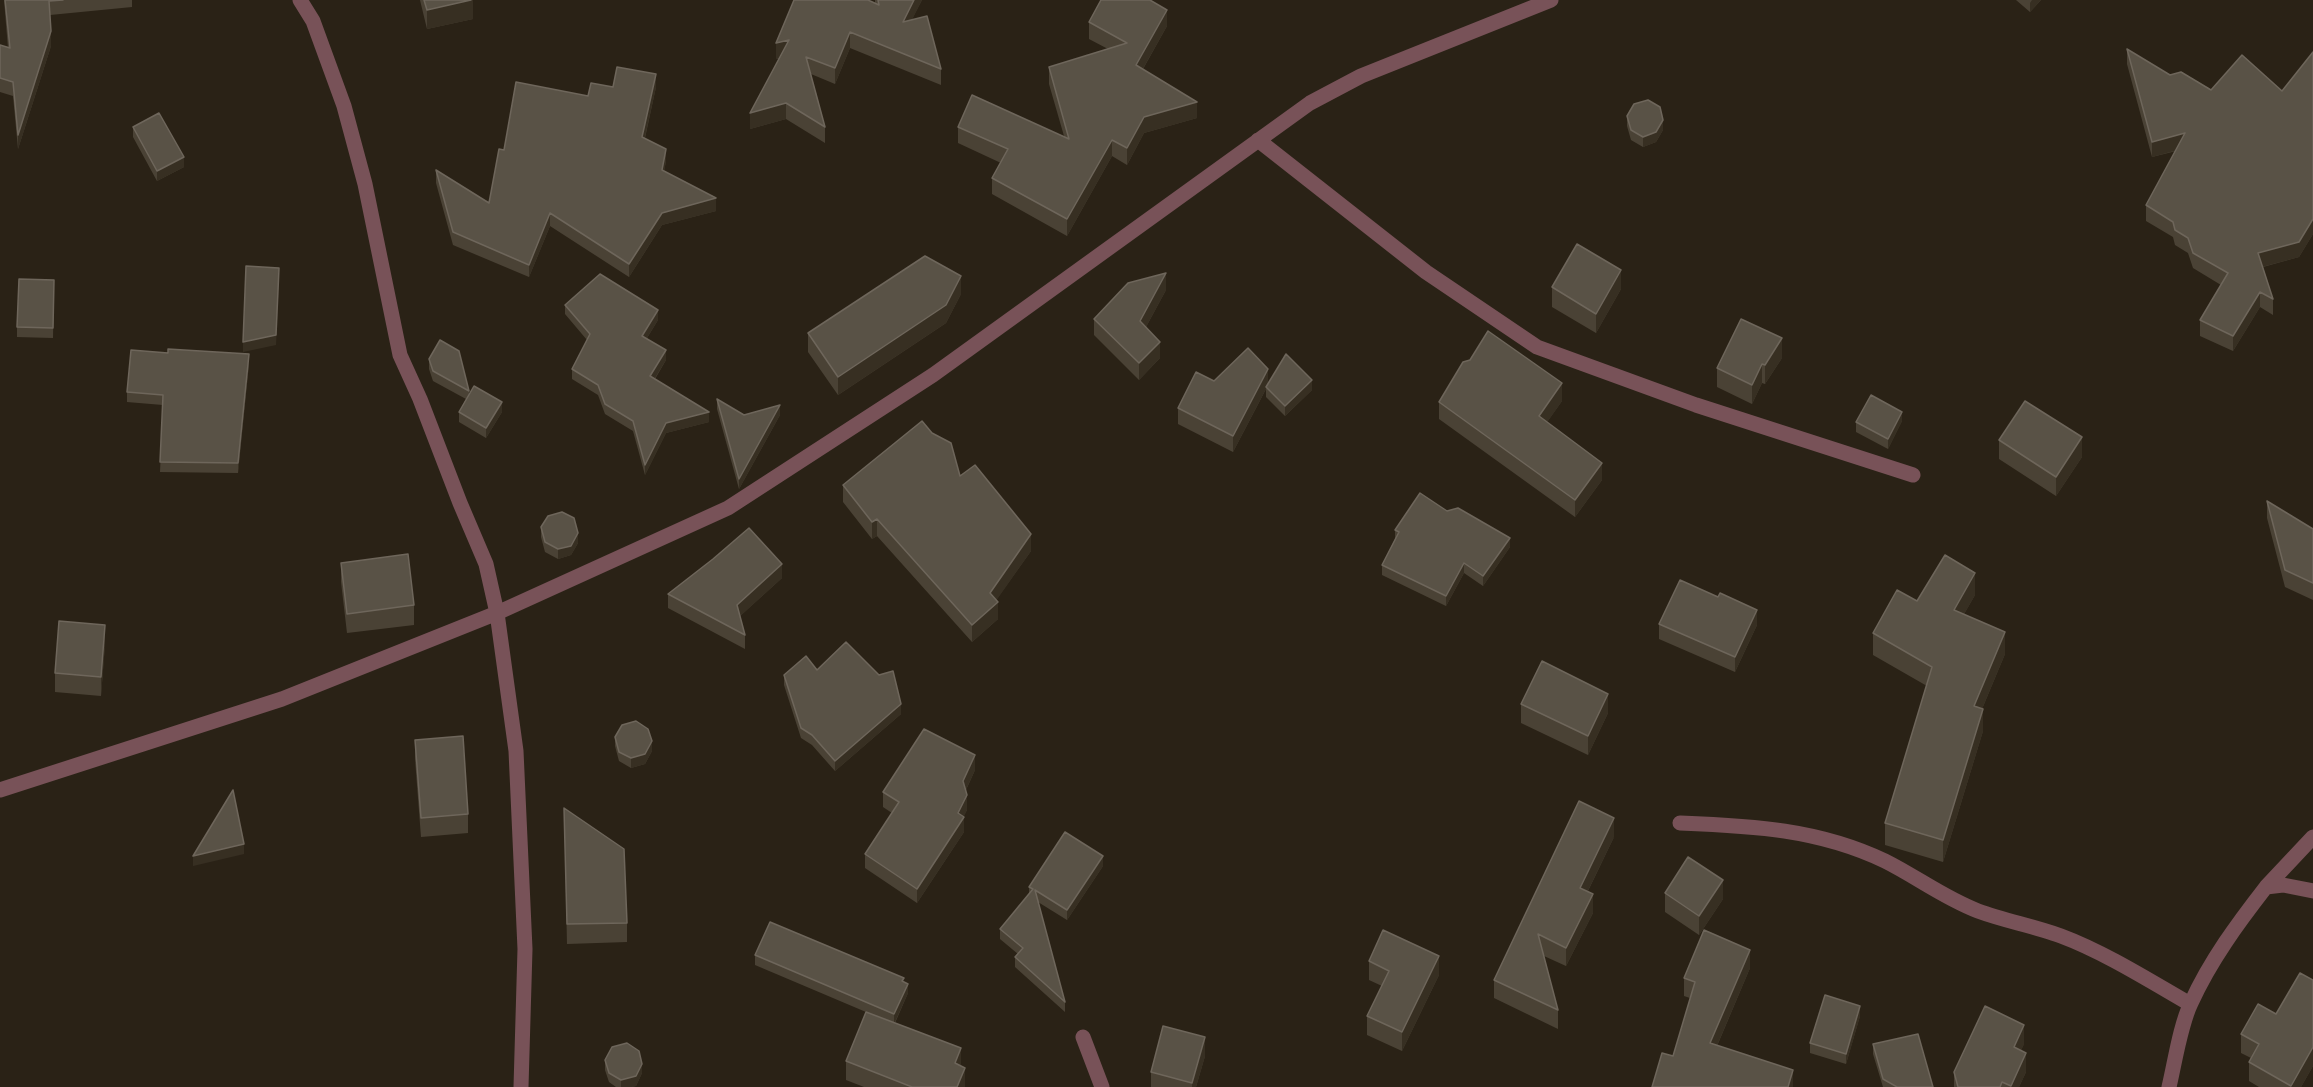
<!DOCTYPE html>
<style>
body{margin:0}
canvas{display:block;background:#2a2216}
</style>
<canvas width="2313" height="1087"></canvas>
<script>
const ctx = document.querySelector('canvas').getContext('2d');
ctx.lineJoin = 'round';
function strokePath(path, color, width, dash) { ctx.strokeStyle = color; ctx.lineWidth = width; ctx.lineCap = dash ? 'butt' : 'round'; ctx.setLineDash(dash || []); ctx.stroke(path); }
function paint(path, color) { ctx.fillStyle = color; ctx.fill(path, 'evenodd'); }
strokePath(new Path2D(`
 M300 0 313 21 344 106 365 184 400 355 420 399 460 503 486 564 497 613 516 751 525 949 521 1087
 M1258 140 1426 272 1537 347 1696 405 1913 475
 M0 790 282 699 497 613 728 508 933 375 1310 103 1361 76 1551 0
 M1680 823C1753 826 1818 829 1885 861 1917 877 1944 898 1978 911 2005 921 2034 926 2061 936 2104 952 2150 981 2190 1004
 M2266 887 2313 837
 M1083 1037 1102 1087
 M2169 1087C2175 1062 2180 1026 2191 1003 2210 961 2238 923 2266 887L2283 885 2313 891`), '#785258', 15);
paint(new Path2D(`
 M4 0H132V7L50 15 51 46 18 149 13 96 0 92V45L8 48Z
 M420 0H473V19L427 29Z
 M875 0H922L912 19 941 69V85L850 48 835 84 811 74 825 127V143L786 119 750 129 779 59H776L875 3Z
 M2016 0H2041L2030 12Z
 M1089 22 1167 26 1143 69 1197 118 1144 133 1127 165 1112 156 1067 236 992 194V178L1001 163 958 143V127L1064 136 1049 84V67L1108 49 1089 39Z
 M2127 49 2170 75 2211 90 2282 91 2313 52V234L2299 257 2263 267 2273 299V315L2260 307 2233 351 2200 336V320L2221 285 2193 268 2188 253 2175 245 2173 237 2146 221V205L2176 151 2152 157 2127 64Z
 M613 87H656L645 138 666 161 664 171 716 211 662 225 629 277 550 226 529 277 453 245 436 183V170L489 203 504 150 588 96Z
 M1627 116 1663 130 1656 142 1643 147 1631 140 1627 126Z
 M133 127 184 167 157 181 133 137Z
 M54 280 53 338 17 337V327Z
 M1552 287 1621 289 1596 333 1552 307Z
 M1166 290 1146 327 1160 358 1139 380 1094 335V319Z
 M961 294 946 323 838 395 808 352V333Z
 M565 305 658 320 647 338 666 360 655 379 709 422 666 433 645 475 633 431 605 414 598 395 572 379V369L587 340 565 314Z
 M168 353 249 364 238 473 160 472 163 405 127 402V392Z
 M1782 358 1765 384 1762 383 1752 404 1717 387V368Z
 M429 359 469 391V395L502 412 486 438 459 422V412L466 399 433 381 429 369Z
 M1214 381 1268 383 1312 390 1285 416 1266 397V389L1233 452 1178 424V408Z
 M717 399 744 415H780L739 489 717 409Z
 M1562 401 1547 422 1602 480 1575 517 1439 419V402Z
 M1902 421 1888 449 1856 432V422Z
 M932 433 960 476 1031 551 996 600 998 619 972 642 877 536 872 539 843 502V485Z
 M1999 440 2082 457 2056 496 1999 459Z
 M2267 501 2313 529V600L2285 587 2267 518Z
 M1447 511 1510 547 1483 586 1464 573 1446 606 1382 575V565L1395 539V530Z
 M541 527 578 543 571 555 558 559 545 552 541 537Z
 M713 559 782 578 740 616 745 635V649L668 608V594Z
 M341 563 414 605V625L347 633 341 582Z
 M1975 595 1964 614 2005 654 1982 709 1983 731 1943 862 1885 845V823L1927 686 1873 655V633L1917 601Z
 M1659 624 1757 625 1735 672 1659 639Z
 M105 644 101 696 55 692V673Z
 M817 670 901 714 835 771 812 745 801 738 784 685V675Z
 M1521 704 1608 713 1588 755 1521 723Z
 M615 737 652 751 645 764 631 768 619 761 615 746Z
 M415 740 468 814V833L421 837 415 759Z
 M975 770 966 790 967 810 963 817 964 832 917 903 865 868V854L892 813 883 807V792Z
 M564 808 627 923V942L567 944Z
 M1614 837 1588 891 1593 913 1566 966 1544 956 1558 1010V1029L1494 998V980Z
 M1103 866 1067 920 1038 902 1065 1002V1012L1015 967V957L1018 954 1000 939V929L1029 894V887Z
 M1665 893 1723 899 1699 935 1665 912Z
 M755 955 904 982 908 993 895 1023 961 1066 965 1087H864L846 1080V1061L866 1012 755 965Z
 M1369 961 1439 975 1402 1051 1367 1035V1016L1382 986 1369 980Z
 M1750 968 1717 1046 1793 1087 1673 1056 1690 998 1684 996V978Z
 M2313 980V1066L2301 1087H2259L2249 1081V1062L2251 1058 2241 1053V1034L2276 1014Z
 M1860 1016 1846 1064 1810 1053V1043Z
 M1873 1044 1933 1087H1883L1873 1054Z
 M2024 1044 2021 1050 2026 1072 2019 1087H1954V1072Z
 M1205 1056 1196 1087H1151V1072Z
 M605 1060 642 1073 636 1086 631 1087H616L609 1082 605 1070Z`), '#4a4235');
paint(new Path2D(`
 M471 0H473V19L427 29V10Z
 M914 0H922L903 38V22Z
 M2032 0H2041L2030 12V3Z
 M1167 10V26L1136 81V65Z
 M51 31V46L18 149V135Z
 M850 32V48L835 84V68Z
 M789 40V56L776 59V43Z
 M656 74V87L642 150V137Z
 M1197 102V118L1144 133 1127 165V148L1144 117Z
 M786 103V119L750 129V113Z
 M1663 120V130L1656 142 1643 147V137Z
 M2185 133V148L2152 157V142Z
 M1112 140V156L1067 236V219Z
 M666 149V161L662 183V170Z
 M184 157V167L157 181V171Z
 M716 198V211L662 225 629 277V264L662 213Z
 M550 213V226L529 277V265Z
 M2313 219V234L2299 257 2258 268V253Z
 M1621 270V289L1596 333V314Z
 M1166 273V290L1140 338V321Z
 M961 276V294L946 323 838 395V377Z
 M279 278 276 345 243 352V342Z
 M2260 292V307L2233 351V336Z
 M658 310V320L642 346V336Z
 M1782 338V358L1765 384V365Z
 M1160 342V358L1139 380V363Z
 M666 350V360L650 386V376Z
 M249 354V364L238 473V463Z
 M1762 364V383L1752 404V385Z
 M1268 369V385L1233 452V436Z
 M1312 380V390L1285 416V406Z
 M1562 383V401L1539 434V416Z
 M502 402V412L486 438V428Z
 M780 405V415L739 489V479Z
 M709 412V422L666 433 645 475V465L666 423Z
 M1902 412V421L1888 449V439Z
 M2082 437V457L2056 496V477Z
 M1602 463V480L1575 517V500Z
 M877 519V536L872 539V522Z
 M578 533V543L571 555 558 559V549Z
 M1031 534V551L991 608 998 602V619L972 642V625L990 593Z
 M1510 538V547L1483 586V576Z
 M1464 563V573L1446 606V596Z
 M782 564V578L737 619V605Z
 M1975 573V595L1954 632V610Z
 M1757 610V625L1735 672V657Z
 M105 625V644L101 696V677Z
 M2005 632V654L1974 728V706Z
 M1608 694V713L1588 755V736Z
 M901 704V714L835 771V761Z
 M1983 709V731L1943 862V840Z
 M652 741V751L645 764 631 768V758Z
 M975 755V770L963 796V781Z
 M967 795V810L961 823 964 817V832L917 903V889Z
 M1614 818V837L1580 907V888Z
 M244 844V854L193 866V856Z
 M1103 856V866L1067 920V910Z
 M1723 880V899L1699 935V916Z
 M1593 894V913L1566 966V948Z
 M1750 950V968L1710 1062V1043Z
 M1439 956V975L1402 1051V1032Z
 M908 984V993L894 1024V1014Z
 M1860 1006V1016L1846 1064V1054Z
 M2024 1025V1044L2014 1066V1047Z
 M1205 1037V1056L1196 1087H1192V1083Z
 M2313 1047V1066L2301 1087H2291Z
 M961 1048V1067L955 1063Z
 M2026 1053V1072L2019 1087H2011Z
 M642 1064V1073L636 1086 631 1087H621V1080Z
 M965 1068V1087H957Z
 M1793 1070V1087H1788Z`), '#372f22');
const building = new Path2D(`
 M5 0H63L49 1 51 31 18 135 13 82 0 78V45L10 48Z
 M424 0H471L427 10Z
 M794 0H868L879 5 878 0H914L903 22 927 16 941 69 850 32 835 68 806 57 825 127 786 103 750 113 789 40 776 43Z
 M1101 0H1150L1167 10 1136 65 1197 102 1144 117 1127 148 1112 140 1067 219 992 178 1008 149 958 127 972 95 1069 139 1049 67 1127 43 1089 22Z
 M2127 49 2170 75 2181 72 2211 90 2242 55 2282 91 2313 52V219L2299 242 2258 253 2273 299 2260 292 2233 336 2200 320 2228 273 2193 253 2188 238 2175 230 2173 222 2146 205 2185 133 2152 142Z
 M617 67 656 74 642 137 666 149 662 170 716 198 662 213 629 264 550 213 529 265 453 232 436 170 489 203 499 149 504 150 516 82 588 96 591 83 613 87Z
 M1648 100 1660 107 1663 120 1656 132 1643 137 1631 130 1627 116 1634 104Z
 M159 113 184 157 157 171 133 127Z
 M1577 244 1621 270 1596 314 1552 287Z
 M925 256 961 276 946 305 838 377 808 333Z
 M246 266 279 268 276 335 243 342Z
 M1166 273 1140 321 1160 342 1139 363 1094 319 1128 283Z
 M600 274 658 310 642 336 666 350 650 376 709 412 666 423 645 465 633 421 605 404 598 385 572 369 590 334 565 305Z
 M19 279 54 280 53 328 17 327Z
 M1741 319 1782 338 1765 365 1762 364 1752 385 1717 368Z
 M1488 331 1562 383 1539 416 1602 463 1575 500 1439 402 1463 362 1470 360Z
 M440 340 459 351 469 391 433 371 429 359Z
 M1248 348 1268 369 1233 436 1178 408 1196 372 1214 381Z
 M168 349 249 354 238 463 160 462 163 395 127 392 131 350 168 353Z
 M1286 354 1312 380 1285 406 1266 387Z
 M474 386 502 402 486 428 459 412Z
 M1871 395 1902 412 1888 439 1856 422Z
 M717 399 744 415 780 405 739 479Z
 M2025 401 2082 437 2056 477 1999 440Z
 M922 421 932 433 951 443 960 476 975 465 1031 534 990 593 998 602 972 625 877 519 872 522 843 485Z
 M1420 493 1447 511 1458 508 1510 538 1483 576 1464 563 1446 596 1382 565 1399 532 1395 530Z
 M2267 501 2313 529V583L2285 570Z
 M562 512 574 518 578 533 571 546 558 549 545 542 541 527 548 516Z
 M749 528 782 564 737 605 745 635 668 594 713 559Z
 M408 554 414 605 347 614 341 563Z
 M1945 555 1975 573 1954 610 2005 632 1974 706 1983 709 1943 840 1885 823 1932 667 1873 633 1897 590 1917 601Z
 M1680 580 1718 597 1720 593 1757 610 1735 657 1659 624Z
 M59 621 105 625 101 677 55 673Z
 M846 642 879 675 893 671 901 704 835 761 812 735 801 728 784 675 806 656 817 670Z
 M1542 661 1608 694 1588 736 1521 704Z
 M636 721 648 729 652 741 645 754 631 758 619 752 615 737 622 725Z
 M924 729 975 755 963 781 967 795 958 813 964 817 917 889 865 854 899 802 883 792Z
 M463 736 468 814 421 818 415 740Z
 M233 790 244 844 193 856Z
 M1579 801 1614 818 1580 888 1593 894 1566 948 1538 934 1558 1010 1494 980Z
 M564 808 624 849 627 923 567 924Z
 M1065 832 1103 856 1067 910 1035 890 1065 1002 1015 957 1023 948 1000 929 1033 889 1029 887Z
 M1688 857 1723 880 1699 916 1665 893Z
 M770 922 904 978 902 981 908 984 894 1014 755 955Z
 M1383 930 1439 956 1402 1032 1367 1016 1389 971 1369 961Z
 M1704 930 1750 950 1710 1043 1793 1070 1788 1087H1652L1662 1053 1673 1056 1695 982 1684 978Z
 M2300 973 2313 980V1047L2291 1086 2249 1062 2259 1044 2241 1034 2258 1004 2276 1014Z
 M1825 995 1860 1006 1846 1054 1810 1043Z
 M1985 1006 2024 1025 2014 1047 2026 1053 2011 1086 2002 1082 2000 1087H1958L1954 1072Z
 M866 1012 961 1048 955 1063 965 1068 957 1087H912L846 1061Z
 M1163 1026 1205 1037 1192 1083 1151 1072Z
 M1918 1034 1933 1087H1897L1883 1079 1873 1044Z
 M627 1043 639 1051 642 1064 636 1076 621 1080 609 1073 605 1060 612 1047Z`);
paint(building, '#595246');
strokePath(building, '#6e665b', 1.5);
</script>
